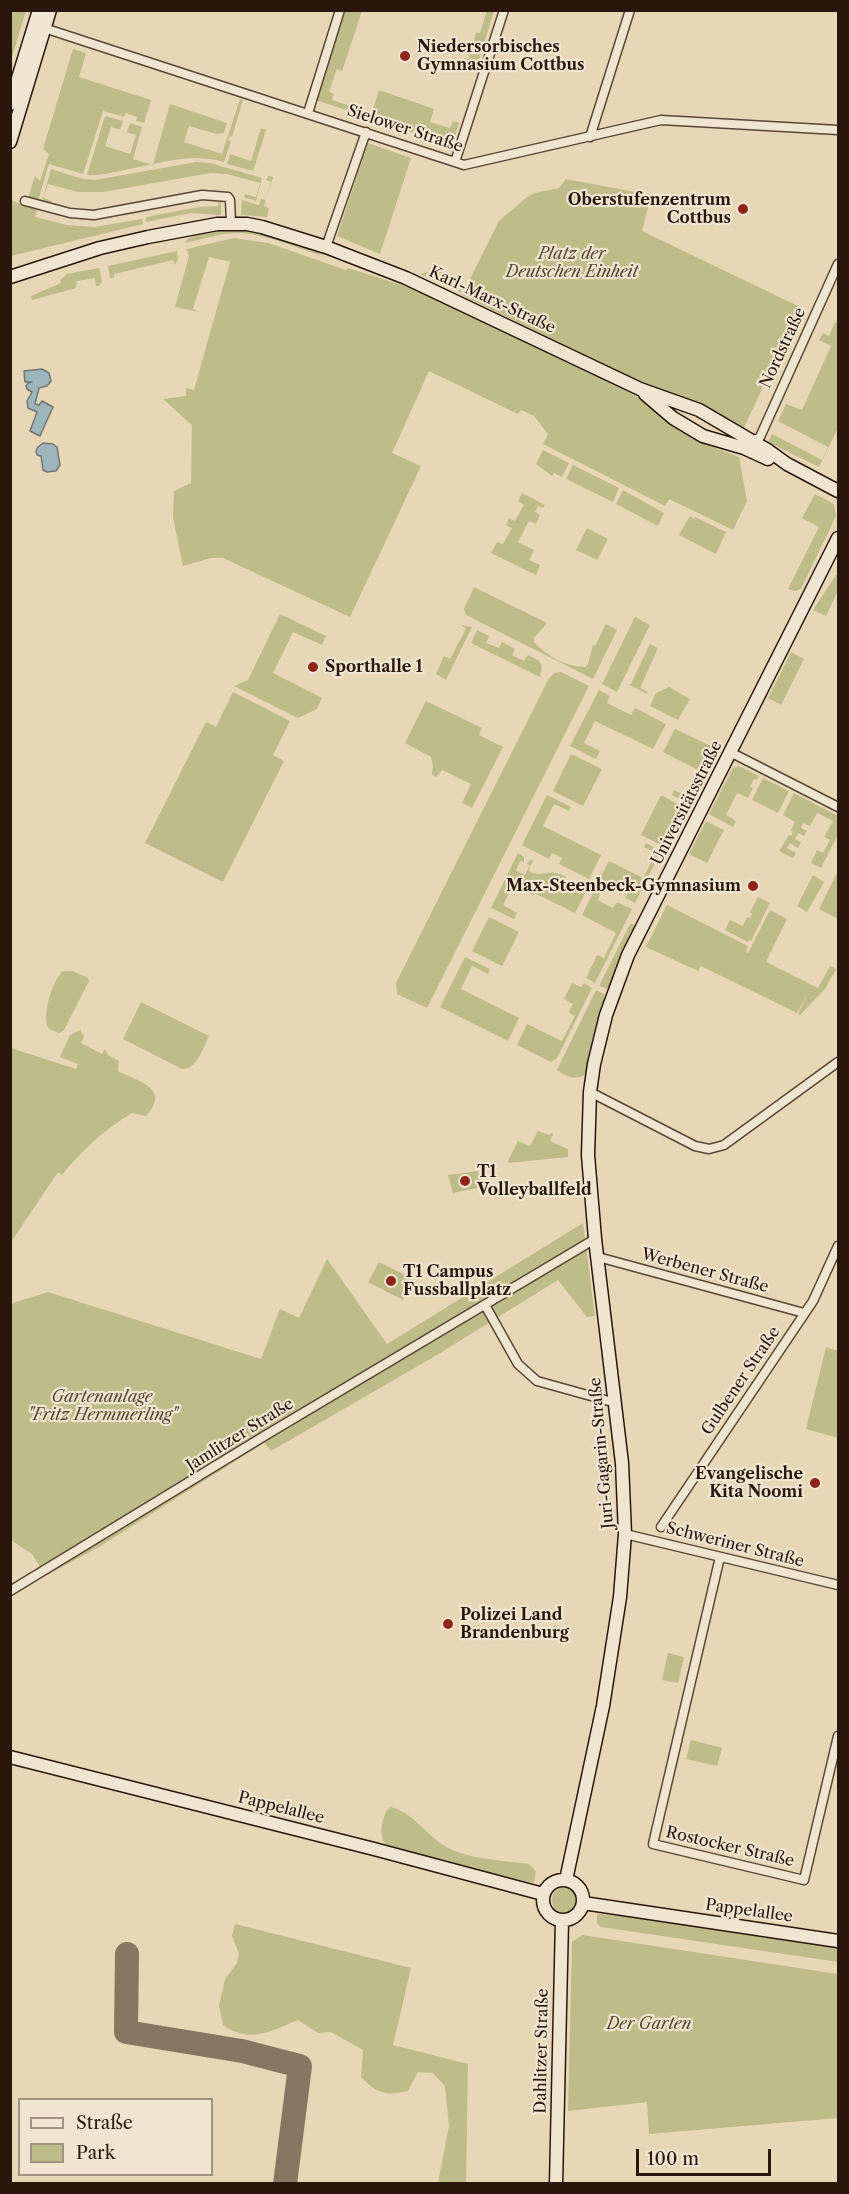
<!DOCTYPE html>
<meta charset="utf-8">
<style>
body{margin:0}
#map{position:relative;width:849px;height:2194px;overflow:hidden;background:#e8d7b7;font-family:"Libre Caslon Text",serif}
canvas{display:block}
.frame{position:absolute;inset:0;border:12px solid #2a160d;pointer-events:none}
.legend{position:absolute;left:18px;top:2098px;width:195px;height:78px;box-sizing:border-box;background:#f0e5d0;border:2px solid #a19282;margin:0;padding:8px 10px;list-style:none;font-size:18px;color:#2a160d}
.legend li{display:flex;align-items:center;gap:12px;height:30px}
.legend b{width:30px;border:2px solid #a19282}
.scale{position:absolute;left:636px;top:2149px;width:135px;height:27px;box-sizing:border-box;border:3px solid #2a160d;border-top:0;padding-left:8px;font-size:18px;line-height:21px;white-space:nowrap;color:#2a160d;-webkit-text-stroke:4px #f0e5d0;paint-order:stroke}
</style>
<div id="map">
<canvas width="849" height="2194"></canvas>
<div class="frame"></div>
<ul class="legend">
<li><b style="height:8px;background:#f0e5d0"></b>Straße</li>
<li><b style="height:16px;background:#bebc89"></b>Park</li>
</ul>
<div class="scale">100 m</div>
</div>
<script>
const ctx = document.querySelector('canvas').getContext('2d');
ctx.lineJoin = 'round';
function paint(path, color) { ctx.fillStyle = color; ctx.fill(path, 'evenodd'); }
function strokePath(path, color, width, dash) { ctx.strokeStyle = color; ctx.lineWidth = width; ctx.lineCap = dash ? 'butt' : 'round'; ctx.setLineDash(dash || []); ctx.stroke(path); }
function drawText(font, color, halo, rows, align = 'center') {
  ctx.font = font + ' "Libre Caslon Text",serif'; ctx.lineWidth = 4.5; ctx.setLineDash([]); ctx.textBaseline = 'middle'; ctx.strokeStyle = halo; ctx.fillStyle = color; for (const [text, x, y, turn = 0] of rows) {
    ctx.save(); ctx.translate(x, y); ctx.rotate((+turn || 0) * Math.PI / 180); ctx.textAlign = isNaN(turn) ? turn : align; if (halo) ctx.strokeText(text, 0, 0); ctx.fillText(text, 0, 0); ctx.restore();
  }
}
paint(new Path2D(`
 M11 10 26 11 11 60 10 11Z
 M487 10 494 11 477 66 463 62 464 58 469 59 476 33H480Z
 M344 11H362L342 71 337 69 329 92 334 94 332 100 354 107 353 112 315 100Z
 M73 49 86 53 79 77 151 100 144 123 136 121 137 117 126 113 124 117 103 111 83 174 49 164 38 201 28 198 35 176 40 181 49 154 43 149Z
 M379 90 434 109 430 122 450 128 453 121 459 123 453 144 449 145 370 118Z
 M240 99 243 100 232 137 230 136 228 140 231 141 224 162C190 152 154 165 120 171 109 173 99 176 87 175L105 116 123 121 120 130 111 127 105 146 130 154 136 135 127 132 130 123 142 127 133 159 153 165 170 104 227 123 224 133 216 134 189 126 184 142 222 154Z
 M261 128 266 130 253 171 227 164 230 154 251 161Z
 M368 143 411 158 380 254 337 236Z
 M196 162 210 163 262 178 256 201 244 197 245 194 256 197 260 183 227 174 211 173 103 192H78L48 184 43 198 52 201 51 204 42 201 51 169 83 179 95 180Z
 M268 176 273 177 264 206 269 208 267 217 241 215 242 200 259 205 261 199 266 200 271 182 266 180Z
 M566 179 651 195 642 231 800 307 743 430 713 410 670 394 618 371 462 295 499 221 527 197 535 193 559 188Z
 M10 200 37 210 35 217 67 225 94 227 142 219 143 224 11 256Z
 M219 200 221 202V215L191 213 146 222V217L199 207 218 206Z
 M212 230H243L262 233 323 254 319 255C294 247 268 235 242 233 223 232 203 239 185 243L187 239Z
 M234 238 268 243 346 270 348 268 405 286 443 301 581 368 642 399 698 441 739 457 747 501 733 530 669 499 665 506 543 444 548 434 534 416 521 410 518 414 429 371 392 453 421 466 350 617 223 558H211L183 566 173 517 174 491 191 483 192 425 163 399 186 396V388L194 390 230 262 209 257 193 309 200 312 175 307 189 256 187 249Z
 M177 251 178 259 175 265 173 260 114 274V278H110L108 266Z
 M99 268 102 282 99 286H96L95 278 77 281 76 288 32 300 31 296 61 283 60 280 67 274Z
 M436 270 457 277 455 283 461 286 462 288 460 292 420 274Z
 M835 322 838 324V428L819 467 768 442 772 434 822 460 828 447 778 421 786 404 802 410 831 346 819 340 823 333 829 336Z
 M543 450 569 463 562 477 554 473 552 476 536 464Z
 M573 465 619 488 613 502 566 479Z
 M623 490 664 513 658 526 616 504Z
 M522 493 545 505 543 508 538 506 535 512 540 515 536 524 529 521 518 542 534 550 529 560 540 565 536 575 491 553 497 542 503 544 512 528 506 525 509 518 515 521 524 505 518 501Z
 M815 494 834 504 836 516 801 589 795 591 788 589 819 527 802 518Z
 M690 516 694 519 695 517 726 532 716 554 679 535Z
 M587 528 608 539 597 560 576 550Z
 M836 575 838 576V591L826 616 813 610Z
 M474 587 547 623 534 638V642C548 657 564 666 585 667L588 664 593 645 595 646 606 624 617 630 593 679 466 615 464 609Z
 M280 614 326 636 322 645 293 632 273 673 322 698 317 709 298 718 234 686 248 680Z
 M635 617 650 625 617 692 602 684Z
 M461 625 472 627 446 680 436 674 444 656 450 659 466 629Z
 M477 630 489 636 486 643 499 648 502 642 515 649 512 655 524 661 528 655 538 660 542 666 540 677 471 643Z
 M650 644 658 648 640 688 648 692 647 694 628 684H631Z
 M791 652 804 659 781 705 768 698Z
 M561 672 589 686 427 1008 397 994 396 983 548 680 554 673Z
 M669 687 690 699 678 720 650 706 656 693Z
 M599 690 610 696 607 703 631 715 635 708 666 724 653 749 595 721 584 743 600 751 596 759 570 746Z
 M233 692 290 721 273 755 284 761 223 882 145 843 206 722 216 727Z
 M426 701 482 728 479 735 503 747 472 808 462 803 471 784 442 770 436 777 432 774 433 766 431 757 405 743Z
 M675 729 713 747 686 802 672 795 674 790 685 795 698 770 663 752Z
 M571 754 602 769 583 806 553 791Z
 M739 766 759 776 757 780 754 779 750 787 753 788 748 798 737 793 726 815 736 821 733 827 709 814 733 768Z
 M763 778 789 791 778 813 752 800Z
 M794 793 838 816V834L821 868 811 863 817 850 823 853 830 840 824 837 833 821 817 813 810 826 803 823 801 828 807 831 804 836 798 833 795 839 801 842 798 848 790 843 787 848 796 853 793 858 779 851 789 835 791 836 793 832 791 830 795 822 783 815Z
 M547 795 571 807 569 811 554 804 543 826 601 855 589 879 559 864 562 858 552 853 549 859 522 845Z
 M661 795 683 807 663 846 641 835Z
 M706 821 724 830 707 863 689 854Z
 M646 843 661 851 635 903 625 898 628 892 619 887 615 893 597 884 609 861 643 878 656 853 644 847Z
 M518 853 524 857V862L520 861 516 871 525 875 530 865 527 864 531 859 533 861 529 869 530 872C545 878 548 867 566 877L563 884 578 891 581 885 588 888 575 913 514 883 503 905 517 913 514 919 491 908Z
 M838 871V919L819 909Z
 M813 875 824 882 807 912 797 906Z
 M594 891 600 894 598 900 613 908 617 902 632 909 595 983 586 978 597 955 604 958 616 933 582 915Z
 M758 897 770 903 751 941 749 940 748 942 725 930 730 920 743 926 747 917 750 918 752 914 750 912Z
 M667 905 746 945 748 947 746 952 748 953 770 910 787 919 766 962 818 988 830 966 836 969 825 989 800 1015 798 1014 808 993 797 1013 701 966 698 971 646 947Z
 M489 917 519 932 502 966 472 951Z
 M630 924H633L636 927 610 987 608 989 599 986Z
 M465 957 490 969 488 974 472 966 461 989 519 1018 508 1041 440 1007Z
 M63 971H73L88 978 89 981 64 1030 59 1033 49 1029C41 1017 52 980 63 971Z
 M572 983 581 987 584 983 592 988 557 1058 551 1062 517 1045 527 1024 562 1041 575 1016 569 1012 573 1004 564 999Z
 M596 990 604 994 606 999 587 1073C578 1082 565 1076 557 1070Z
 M141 1002 209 1036C203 1047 197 1070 182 1069L123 1039Z
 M80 1030 84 1036 81 1043 102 1054 105 1049 108 1055 119 1061 118 1071C137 1081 172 1088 146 1116L132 1113C104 1130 82 1150 62 1175L58 1172 11 1242V1048L76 1069 78 1064 60 1057 70 1035Z
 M538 1131 549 1135 551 1133 553 1134 550 1141 568 1149V1157L509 1163 508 1161 518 1141 530 1146Z
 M478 1171 482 1187 453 1193 448 1175Z
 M583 1223 595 1316 587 1317 558 1280 437 1355 271 1451 264 1443 99 1547 45 1576 33 1555 11 1540 10 1304 48 1292 261 1359 280 1309 299 1318 327 1259 387 1344Z
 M379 1262 413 1279 403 1300 368 1282Z
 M826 1347 838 1351V1438L806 1429Z
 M668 1653 684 1657 678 1683 662 1680Z
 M691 1740 722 1748 717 1766 686 1759Z
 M390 1807C411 1811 426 1834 443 1845 467 1860 502 1860 529 1864L536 1871 534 1882 532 1883 389 1848C377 1839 381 1817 390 1807Z
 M552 1900a13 13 0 1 1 26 0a13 13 0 1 1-26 0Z
 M597 1914 652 1918 838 1946V1962L601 1927 597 1923Z
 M235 1924 411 1968 393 2045 468 2064 466 2183H438L449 2126 445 2086 433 2073 418 2072 408 2091C386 2096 377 2094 361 2077L363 2050 331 2032 318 2033 298 2020C271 2031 251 2044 223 2025L219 2006 225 1979 237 1963 239 1954 232 1936Z
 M582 1935 838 1974V2118L649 2134 647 2102 568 2111 572 1942Z`), '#bebc89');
const water = new Path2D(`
 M42 369 49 373 51 381 47 386 39 388 35 404 39 405 42 401 53 407 40 436 30 431 37 412 28 408 27 401 32 392 27 389 26 386 28 383 32 382H25L24 371Z
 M43 443 53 444 57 447 60 465 56 471 47 472 43 470 41 456 37 455 36 451 38 447Z`);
paint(water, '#9db6bb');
strokePath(water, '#6f7675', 1.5);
strokePath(new Path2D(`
 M127 1954 126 2032 242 2051 300 2066 285 2184`), '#897662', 24);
const street = new Path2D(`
 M44 28 464 165 661 120 838 130
 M308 113 340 10
 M590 137 630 10
 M455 162 504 10
 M25 201 70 213 94 215 202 195 228 197 230 200 231 223
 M326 247 366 132
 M752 442 760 437 838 264
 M730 752 838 807
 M590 1092 695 1146 709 1149 724 1145 838 1062
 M598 1257 804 1313
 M485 1305 518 1364 537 1381 616 1403
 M661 1527 813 1301 838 1246
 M625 1534 838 1585
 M720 1557 653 1844 804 1880 838 1736
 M10 1591 266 1435 595 1239`);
const secondary = new Path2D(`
 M10 104 39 10
 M10 142 50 10
 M10 277 100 248 148 237 217 224H247L262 227 326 247 406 278 640 389 699 410 769 451 787 464 838 491
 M645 394 673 418 703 436 744 448 768 459
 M10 1757 374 1849 543 1894
 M543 1900a20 20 0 1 1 40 0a20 20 0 1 1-40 0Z
 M566 1880 603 1706 620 1597 625 1534 622 1463 595 1239 588 1155 590 1092 594 1064 606 1015 628 955 838 538
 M583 1903 838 1941
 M556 2184 562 1920`);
strokePath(street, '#5a4638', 11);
strokePath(secondary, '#2a160d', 15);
strokePath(street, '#f0e5d0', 8);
strokePath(secondary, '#f0e5d0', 12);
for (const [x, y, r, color] of [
 [405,56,6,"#8f2418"],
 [743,209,6,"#8f2418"],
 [313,667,6,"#8f2418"],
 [753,886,6,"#8f2418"],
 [465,1181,6,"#8f2418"],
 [391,1281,6,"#8f2418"],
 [815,1483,6,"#8f2418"],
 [448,1624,6,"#8f2418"]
]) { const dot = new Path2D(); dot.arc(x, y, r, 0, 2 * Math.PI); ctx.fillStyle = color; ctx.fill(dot); strokePath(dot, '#f0e5d0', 2); }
drawText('bold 16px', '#2a160d', '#f0e5d0', [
 ["Niedersorbisches",417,47],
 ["Gymnasium Cottbus",417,65],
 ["Oberstufenzentrum",731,200,"right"],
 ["Cottbus",731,218,"right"],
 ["Sporthalle 1",325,667],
 ["Max-Steenbeck-Gymnasium",741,886,"right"],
 ["T1",477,1172],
 ["Volleyballfeld",477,1190],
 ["T1 Campus",403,1272],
 ["Fussballplatz",403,1290],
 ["Evangelische",803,1474,"right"],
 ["Kita Noomi",803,1492,"right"],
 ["Polizei Land",460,1615],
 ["Brandenburg",460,1633]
], 'left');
drawText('16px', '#2a160d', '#f0e5d0', [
 ["Sielower Straße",405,129,18],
 ["Karl-Marx-Straße",492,300,25],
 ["Nordstraße",783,348,-65],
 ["Universitätsstraße",687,803,-63],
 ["Werbener Straße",705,1271,15],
 ["Gulbener Straße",741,1381,-56],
 ["Jamlitzer Straße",240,1435,-32],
 ["Juri-Gagarin-Straße",602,1453,-95],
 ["Schweriner Straße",735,1545,14],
 ["Pappelallee",281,1808,14],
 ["Rostocker Straße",730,1847,13],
 ["Pappelallee",749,1911,8],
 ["Dahlitzer Straße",542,2051,-89]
]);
drawText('italic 16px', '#564832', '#f0e5d0', [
 ["Platz der",572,254],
 ["Deutschen Einheit",572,272],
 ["Gartenanlage",102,1397],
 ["\"Fritz Hermmerling\"",102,1415],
 ["Der Garten",649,2024]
]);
</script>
